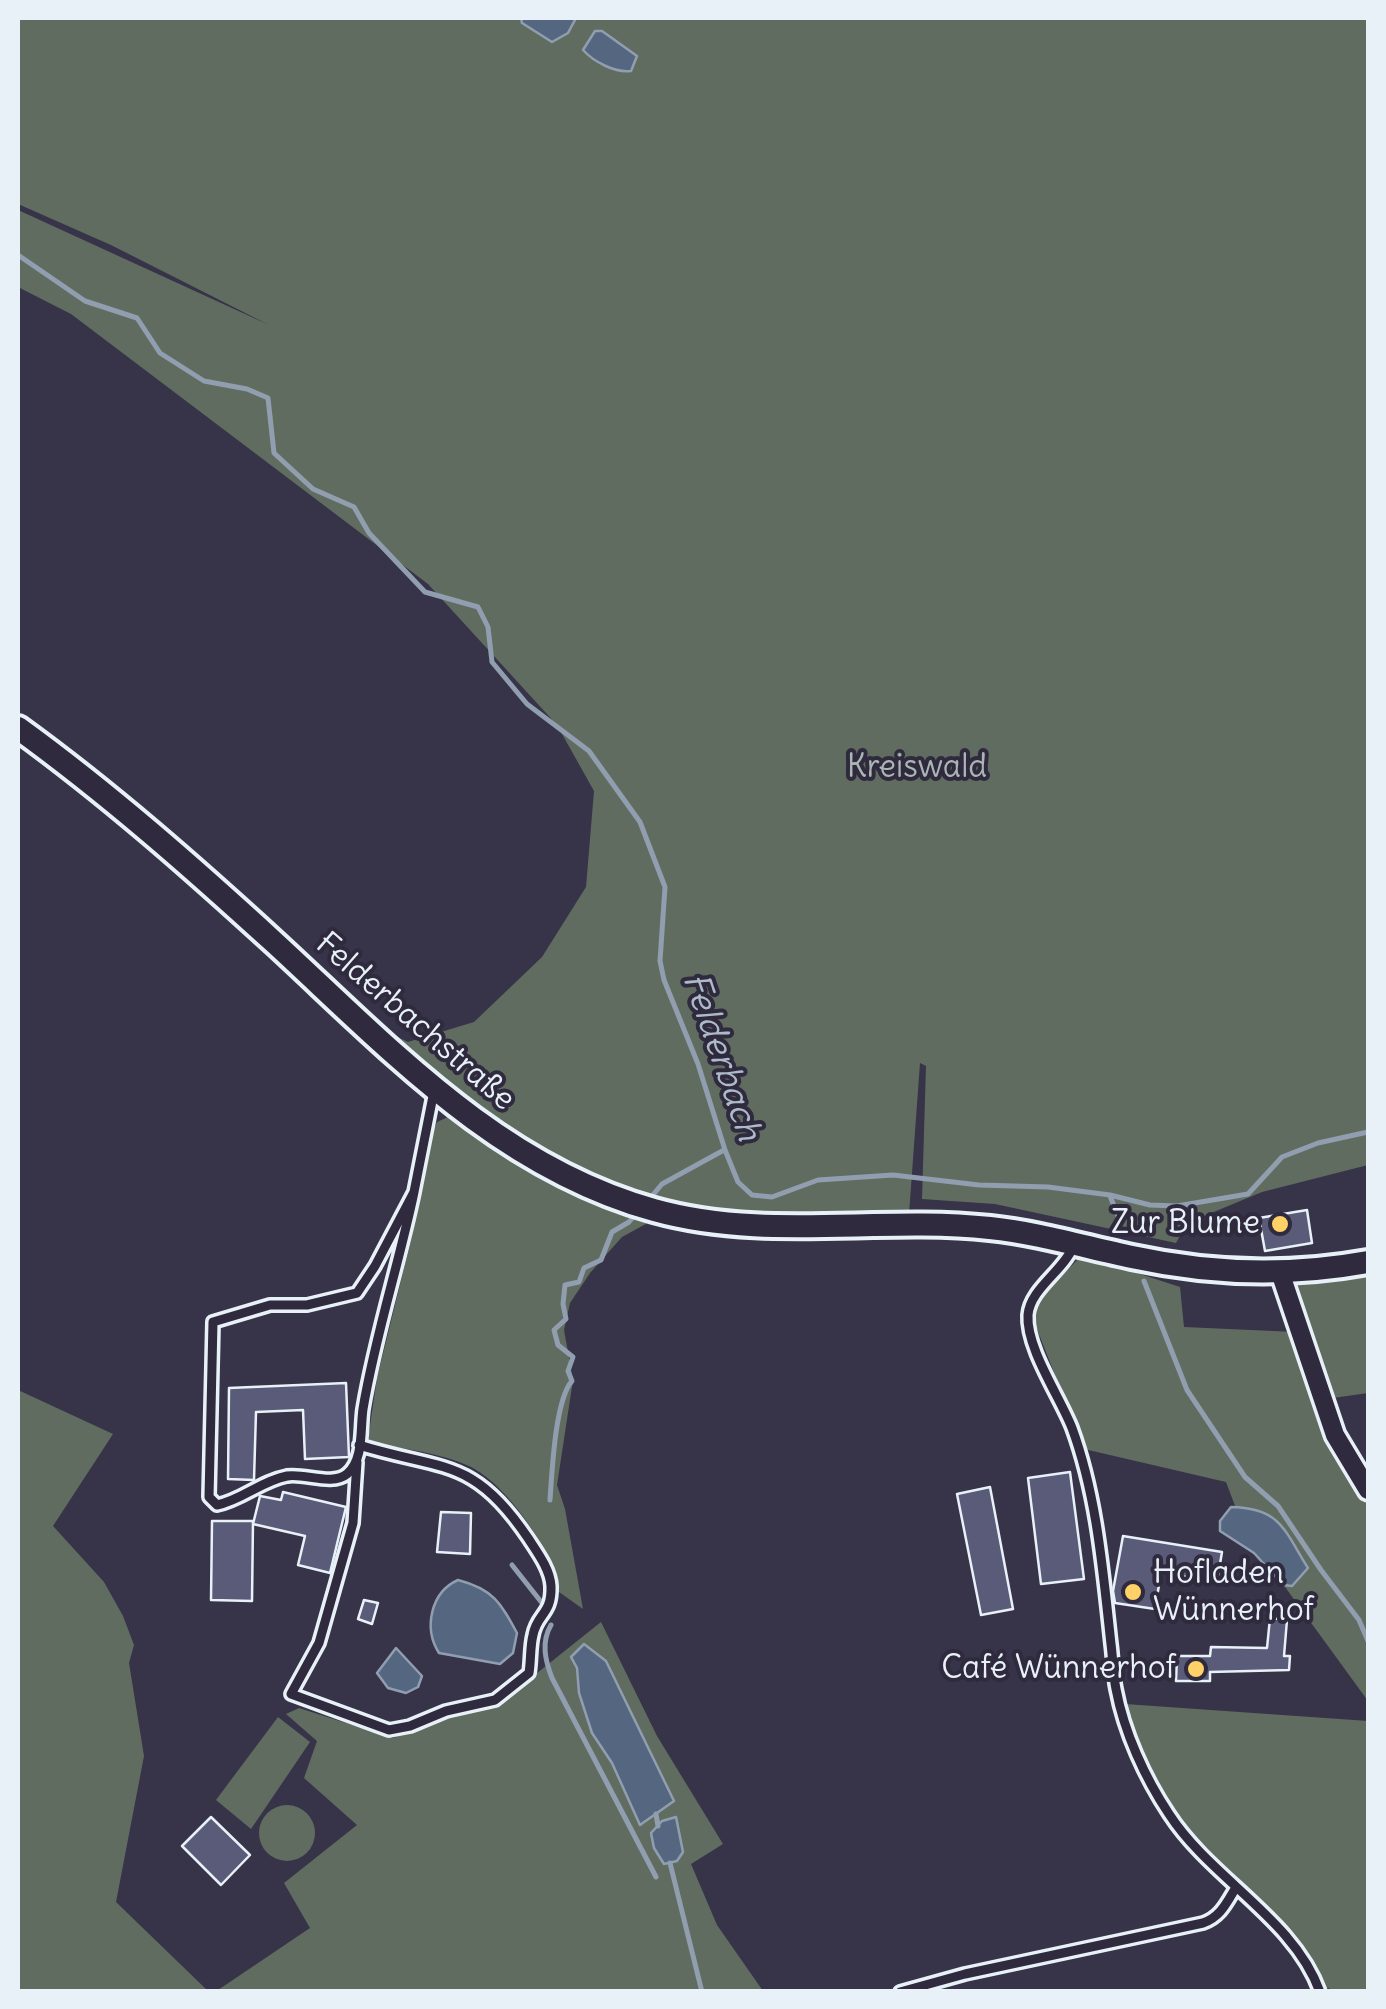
<!DOCTYPE html>
<meta charset="utf-8">
<style>
body{margin:0}
#map{position:relative;width:1386px;height:2009px;overflow:hidden;background:#373449;font-family:Delius,sans-serif}
canvas{display:block}
.frame{position:absolute;inset:0;border:20px solid #e8f1f8;pointer-events:none}
</style>
<div id="map">
<canvas width="1386" height="2009"></canvas>
<div class="frame"></div>
</div>
<script>
const ctx = document.querySelector('canvas').getContext('2d');
ctx.lineJoin = 'round';
function paint(path, color) { ctx.fillStyle = color; ctx.fill(path, 'evenodd'); }
function strokePath(path, color, width, dash) { ctx.strokeStyle = color; ctx.lineWidth = width; ctx.lineCap = dash ? 'butt' : 'round'; ctx.setLineDash(dash || []); ctx.stroke(path); }
function drawText(font, color, halo, rows, align = 'center') {
  ctx.font = font + ' Delius,sans-serif'; ctx.lineWidth = 8; ctx.setLineDash([]); ctx.textBaseline = 'middle'; ctx.strokeStyle = halo; ctx.fillStyle = color; for (const [text, x, y, turn = 0] of rows) {
    ctx.save(); ctx.translate(x, y); ctx.rotate((+turn || 0) * Math.PI / 180); ctx.textAlign = isNaN(turn) ? turn : align; if (halo) ctx.strokeText(text, 0, 0); ctx.fillText(text, 0, 0); ctx.restore();
  }
}
paint(new Path2D(`
 M18 18H1368V1165L1262 1192 1187 1223 1176 1243 995 1204 922 1199 926 1066 920 1063 909 1214 730 1218 697 1205 653 1196 573 1167 504 1131 375 1026 408 1042 474 1022 542 957 586 887 594 791 557 725 428 584 71 314 18 287V210L269 325 111 245 18 204Z
 M448 1117 525 1165 583 1197 653 1220 622 1237 590 1273 570 1303 564 1330 573 1380 557 1485 565 1509 583 1609 559 1592C553 1551 507 1484 469 1466 440 1453 406 1449 376 1444L368 1439 377 1378 411 1240 433 1131 437 1122Z
 M1082 1255 1180 1287 1184 1327 1295 1332 1333 1439 1368 1500V1701L1245 1532 1226 1482 1084 1449 1033 1319 1039 1299Z
 M1368 1271V1393L1333 1398 1294 1284Z
 M18 1390 113 1434 53 1526 104 1582 123 1616 134 1645 129 1663 144 1756 116 1902 208 1991H18Z
 M601 1622 657 1736 723 1844 691 1864 717 1925 763 1991 215 1992 310 1928 284 1883 357 1825 304 1778 317 1741 286 1714 299 1708 393 1738 450 1716 497 1705Z
 M1125 1704 1368 1721V1991H1337L1325 1987C1288 1914 1224 1880 1176 1818 1151 1785 1139 1743 1125 1704Z
 M278 1717 310 1742 251 1829 216 1800Z
 M259 1833a28 28 0 1 1 56 0a28 28 0 1 1-56 0Z`), '#616c60');
const water = new Path2D(`
 M521 18H576L568 33 552 42 522 23Z
 M595 31H602L637 56 631 71C615 73 594 62 583 50Z
 M1231 1507C1281 1508 1284 1530 1308 1568L1292 1586 1283 1585 1254 1553 1220 1531V1521Z
 M458 1580C493 1589 501 1603 517 1633L513 1653 500 1664 439 1653C423 1628 431 1592 458 1580Z
 M584 1644 606 1661 674 1801 640 1825 612 1763 592 1733 579 1693 577 1668 571 1657Z
 M396 1648 422 1676 418 1687 406 1693 388 1688 377 1673Z
 M676 1817 683 1852 677 1861 664 1864 654 1848 651 1833 662 1821Z`);
paint(water, '#556780');
strokePath(water, '#909eb0', 2.5);
strokePath(new Path2D(`
 M18 255 85 301 137 318 160 353 204 381 247 389 268 398 274 453 313 489 354 507 369 533 425 592 478 607 488 627 492 662 527 704 589 751 640 822 665 887 660 961 664 980 698 1064 725 1150 738 1182 752 1195 772 1197 818 1180 893 1175 979 1185 1048 1187 1110 1195 1150 1205 1177 1206 1248 1194 1282 1157 1318 1143 1368 1132
 M1110 1196 1120 1221
 M647 1202 662 1184 724 1150
 M1144 1281 1187 1390 1245 1477 1278 1506 1321 1570 1359 1620 1368 1641
 M550 1500C552 1472 555 1400 572 1381L568 1371 573 1357 558 1345 554 1330 566 1319 563 1304 565 1285 579 1282 584 1268 601 1260 612 1232 629 1222 639 1210
 M512 1565 542 1603
 M551 1625C541 1642 545 1660 552 1678L656 1877
 M656 1814 658 1826
 M670 1863 702 1992`), '#909eb0', 5);
const building = new Path2D(`
 M1307 1210 1312 1243 1265 1251 1259 1218Z
 M346 1383 349 1457 305 1459 303 1410 256 1412 254 1480 228 1479 229 1388Z
 M1070 1472 1084 1579 1041 1584 1028 1478Z
 M990 1487 1013 1609 981 1615 957 1494Z
 M283 1492 346 1507 330 1573 298 1565 305 1536 253 1524 260 1496 281 1500Z
 M441 1512 471 1513 470 1554 437 1552Z
 M212 1521H253L252 1601 211 1600Z
 M1123 1536 1222 1552 1217 1582 1161 1573 1155 1609 1115 1603 1113 1591Z
 M364 1600 378 1603 372 1624 358 1619Z
 M1270 1618 1287 1620 1284 1656H1290L1289 1670 1210 1672V1681H1176L1177 1656H1210L1211 1647 1267 1648Z
 M211 1817 250 1855 221 1885 182 1846Z`);
paint(building, '#595b78');
strokePath(building, '#e8f1f8', 2.5);
const service = new Path2D(`
 M414 1192C399 1264 375 1336 363 1409 360 1429 364 1460 347 1474 332 1486 305 1473 287 1476 261 1481 242 1500 217 1505L209 1497 213 1322 270 1305H307L357 1293 375 1266 414 1192 434 1091
 M1073 1247C1063 1271 1030 1289 1028 1315 1026 1348 1060 1397 1072 1428 1097 1496 1103 1572 1111 1644 1113 1659 1113 1675 1116 1689 1124 1732 1145 1778 1169 1814 1211 1879 1294 1919 1320 1992
 M357 1462 353 1523 319 1643 291 1694 389 1730 410 1726 446 1711 495 1700 529 1673C531 1661 530 1647 533 1635 537 1613 552 1615 551 1586 550 1569 537 1552 528 1538 473 1456 442 1471 359 1445
 M900 1992 965 1974 1203 1923C1220 1917 1226 1904 1235 1889`);
const minor = new Path2D(`
 M1280 1272 1335 1435 1368 1490`);
const tertiary = new Path2D(`
 M18 728C109 794 193 868 276 944 390 1049 499 1167 654 1210 765 1241 877 1216 990 1228 1038 1233 1085 1247 1132 1257 1210 1274 1291 1276 1368 1262`);
strokePath(service, '#e8f1f8', 16);
strokePath(minor, '#e8f1f8', 25);
strokePath(tertiary, '#e8f1f8', 30);
strokePath(service, '#2f2a3d', 9);
strokePath(minor, '#2f2a3d', 18);
strokePath(tertiary, '#2f2a3d', 22);
for (const [x, y, r, color] of [
 [1280,1224,10,"#ffd166"],
 [1133,1592,10,"#ffd166"],
 [1196,1669,10,"#ffd166"]
]) { const dot = new Path2D(); dot.arc(x, y, r, 0, 2 * Math.PI); ctx.fillStyle = color; ctx.fill(dot); strokePath(dot, '#2f2a3d', 4); }
drawText('32px', '#abb5b4', '#2f2a3d', [
 ["Kreiswald",917,768]
]);
drawText('32px', '#e8f1f8', '#2f2a3d', [
 ["Felderbachstraße",415,1022,41]
]);
drawText('32px', '#e8f1f8', '#2f2a3d', [
 ["Zur Blume",1260,1224],
 ["Hofladen",1153,1574,"left"],
 ["Wünnerhof",1153,1611,"left"],
 ["Café Wünnerhof",1176,1669]
], 'right');
drawText('italic 35px', '#adbac8', '#2f2a3d', [
 ["Felderbach",721,1057,71]
]);
</script>
